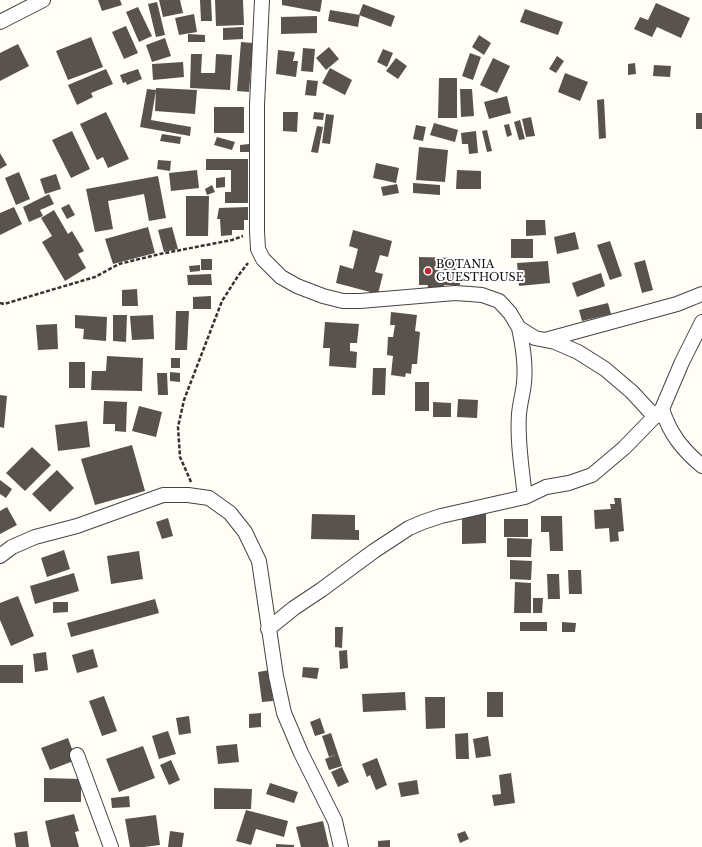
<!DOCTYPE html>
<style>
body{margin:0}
canvas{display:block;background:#fffdf5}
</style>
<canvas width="702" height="847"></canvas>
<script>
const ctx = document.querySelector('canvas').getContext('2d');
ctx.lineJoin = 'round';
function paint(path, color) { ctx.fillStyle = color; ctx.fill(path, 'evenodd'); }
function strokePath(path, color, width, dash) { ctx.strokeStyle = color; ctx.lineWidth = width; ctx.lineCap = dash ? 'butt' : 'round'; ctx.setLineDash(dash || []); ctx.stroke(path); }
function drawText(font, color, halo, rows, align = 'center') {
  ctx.font = font + ' "Libre Baskerville",serif'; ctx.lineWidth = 4; ctx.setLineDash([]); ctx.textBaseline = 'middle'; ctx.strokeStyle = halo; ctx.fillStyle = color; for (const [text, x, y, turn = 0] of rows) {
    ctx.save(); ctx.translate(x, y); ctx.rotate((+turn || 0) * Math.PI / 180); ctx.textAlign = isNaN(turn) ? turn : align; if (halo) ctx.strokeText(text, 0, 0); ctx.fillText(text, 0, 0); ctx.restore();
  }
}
paint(new Path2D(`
 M98 0H120L122 5 102 11Z
 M159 0H180L183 13 163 17Z
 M200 0H211L212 21H201Z
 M215 0H243L244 25 216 26Z
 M282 0H322L320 12 282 5Z
 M157 2 165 35 156 37 148 4Z
 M656 3 690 18 681 38 657 27 652 37 634 29 640 17 648 20Z
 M363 4 395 16 391 27 359 15Z
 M138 7 152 36 139 42 126 12Z
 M525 9 563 22 558 35 520 22Z
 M330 10 360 15 358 27 328 21Z
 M194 14 197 32 179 35 175 18Z
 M317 16V33L281 34V17Z
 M126 26 138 53 124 59 112 32Z
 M243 27V39L223 40V28Z
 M188 34 205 35V42H188Z
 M479 35 491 43 484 55 472 47Z
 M91 37 103 67 68 80 56 51Z
 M165 38 171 56 152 62 146 45Z
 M241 42 253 43 249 92 237 91Z
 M18 44 29 66 0 81V53Z
 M329 47 339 59 326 70 316 58Z
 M303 48 315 49 313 72 301 71Z
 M383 49 393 53 387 67 377 62Z
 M278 50 295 52 293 61H298L296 77 276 74Z
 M470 53 481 57 473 80 462 76Z
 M191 54H202L201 73H215L216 54 232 55 230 90 190 88Z
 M557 56 564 61 556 73 549 69Z
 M396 58 407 66 398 79 386 71Z
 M493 58 510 66 497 93 480 85Z
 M183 62 184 77 153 80 152 64Z
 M635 63 636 74 628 75V64Z
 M654 65 671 66 670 77 653 76Z
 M330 68 352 80 345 95 322 83Z
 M106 69 113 84 91 93 93 97 77 105 68 85Z
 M138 69 142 79 127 85 126 82 123 83 120 75Z
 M565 73 588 82 580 101 558 92Z
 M439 78H457V118H438Z
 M307 80 318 81 316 96 305 95Z
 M156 88 197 90 195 114 155 111Z
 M147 89 156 90 151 120 191 127 190 136 140 127Z
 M460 89H472L474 116 461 117Z
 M507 96 511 113 489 119 484 102Z
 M604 99 606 138 599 139 597 100Z
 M214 107H244V133H214Z
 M106 112 129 159 108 168 103 157 97 160 80 124Z
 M283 112H298L297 132 283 131Z
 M314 112 324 113 323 120 313 119Z
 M696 113H702V129H696Z
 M326 114 334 115 330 144 322 143Z
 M531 117 535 136 526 137 522 119Z
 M520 120 525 139 519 140 514 122Z
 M434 123 458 130 455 142 430 135Z
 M509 124 512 135 507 137 504 125Z
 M416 125 426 127 423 141 413 139Z
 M317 126 323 127 318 153 311 152Z
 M487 130 492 151 487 152 482 131Z
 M72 131 90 169 71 178 52 140Z
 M476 131 478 153 469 154 468 144H462L461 133Z
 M162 134 181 137 180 144 160 141Z
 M217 137 235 142 232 150 214 145Z
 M249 144V152H240V145Z
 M419 147 448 150 445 182 416 180Z
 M0 153 7 165 0 169Z
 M206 159H248V203H225V192H231V170H206Z
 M158 160 171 161 170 171 157 169Z
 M376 163 399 168 396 183 373 178Z
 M197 170 199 188 171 191 169 173Z
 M457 170 481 171V189H456Z
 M19 172 30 199 16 205 5 178Z
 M56 174 61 189 45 194 40 179Z
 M158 176 166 218 149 221 144 194 108 201 113 229 95 232 86 189Z
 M225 177V187L216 188V178Z
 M413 183 440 185V195L413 193Z
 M397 184 399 193 383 196 381 187Z
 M212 185 215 192 207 195 205 189Z
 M49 194 54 204 40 210 43 216 29 222 23 207Z
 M186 196H209L208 236H186Z
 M69 204 75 215 67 219 61 208Z
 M14 207 22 224 0 235V213Z
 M248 207V220H244V230H232V235L221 236 220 219H217L219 208Z
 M54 210 68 234 72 231 84 251 78 254 86 268 65 281 42 242 52 236 41 218Z
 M526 220H545L546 235 526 236Z
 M148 227 155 253 113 264 105 239Z
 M172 227 178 249 164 252 158 230Z
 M353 230 392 241 388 257 380 255 375 272 383 274 378 294 336 283 340 265 353 269 358 249 349 246Z
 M575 232 579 249 557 254 554 237Z
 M511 239H533V258H511Z
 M610 241 622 276 610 280 597 245Z
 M419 257 460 258V285H444V290H427L428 285H419Z
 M201 259H212V270H201Z
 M645 260 653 290 642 293 634 263Z
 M548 261 550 283 519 286 517 263Z
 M200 265V271L190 272 189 266Z
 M601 273 605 286 577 297 572 283Z
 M211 274 212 285H188L187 275Z
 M137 289 138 306H122V290Z
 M211 296V309H193V297Z
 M608 303 611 314 582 321 579 310Z
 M176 311H189L187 350H175Z
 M391 312 417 315 415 331 420 332 417 364H412L411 374 406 373 405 377 391 375 393 356 387 355 388 337H393L395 325H390Z
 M75 315 107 317 106 341 83 339 84 329 75 328Z
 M113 315H127L126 342 113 341Z
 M153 315 154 339 132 340 130 316Z
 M325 322 359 324 357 343H350V351L357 352 356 368 329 366 330 348H323Z
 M57 324 58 349 38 350 36 325Z
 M107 356 143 358 142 391 91 390 92 371H106Z
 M171 358H180V368H171Z
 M69 362H85V388H69Z
 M373 368H386L385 395H372Z
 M170 372 180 373V382L170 381Z
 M157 373H167L168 395H158Z
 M415 382H429V411H415Z
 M0 395 7 396 4 428 0 427Z
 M458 399 478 400 477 418 457 417Z
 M104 401 127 402 126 432 115 431V424H103Z
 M433 402 451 403V417H433Z
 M139 406 162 412 156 437 132 431Z
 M87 421 90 447 58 451 55 425Z
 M132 445 145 491 95 505 81 459Z
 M32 447 51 465 25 491 6 473Z
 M57 470 74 488 50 512 32 494Z
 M0 480 12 489 6 498 0 494Z
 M614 498H621L624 531 618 532 619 541 610 542 609 528 595 529 594 510 611 509 610 504H615Z
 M7 507 17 525 0 534V511Z
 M312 514 355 515V530H359V540L311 539Z
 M486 514V543L462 544V515Z
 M541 516H562L563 551H550L549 532H541Z
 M168 518 173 536 162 539 156 522Z
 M504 519H528V537H504Z
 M507 538 532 539 531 557H507Z
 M64 550 70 569 47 577 41 558Z
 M139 551 143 579 111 584 107 556Z
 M510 560 532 561 531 580 510 579Z
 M568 570H581L582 594H569Z
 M74 573 79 591 35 604 30 586Z
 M547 574H559L560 599H548Z
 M515 582 531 583V613H514Z
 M18 596 34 636 11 646 0 620V603Z
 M533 598H543L542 613H533Z
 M155 599 159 613 71 637 67 623Z
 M53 602H68V612L53 613Z
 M520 622H547V631H520Z
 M562 622 576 623 575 632H562Z
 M335 627H343L342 648 335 647Z
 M93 649 98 667 77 673 72 655Z
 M347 650 348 668 340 669 339 651Z
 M46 652 48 670 35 672 33 654Z
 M0 665H23V683H0Z
 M303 667 319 668 317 679 302 677Z
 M270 670 273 701 262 702 258 672Z
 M405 692 406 710 363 712 362 694Z
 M487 692H503V717H487Z
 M104 696 117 731 102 736 89 701Z
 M425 697H445V728L426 729Z
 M261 713V727L249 728V714Z
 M189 716 191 733 179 735 176 718Z
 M320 718 325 733 315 736 310 722Z
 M168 731 176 754 159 759 152 736Z
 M331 733 338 754 329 757 322 736Z
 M468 733 469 759H456L455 734Z
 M488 736 491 756 476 758 473 739Z
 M68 738 76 760 50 770 41 748Z
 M237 744 239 762 218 764 216 746Z
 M143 746 155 778 119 792 106 759Z
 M338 754 342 766 329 770 325 759Z
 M377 758 387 785 376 790 370 775 367 777 362 764Z
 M171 760 180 780 169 785 160 765Z
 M342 767 349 782 338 787 331 772Z
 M511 773 515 803 494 806 492 795 501 794 499 775Z
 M44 778 81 779V802H44Z
 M417 780 419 794 401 797 398 783Z
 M270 783 298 792 294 803 266 794Z
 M214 788 252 789 251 809H214Z
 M129 796 130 807 112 808 111 798Z
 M246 810 288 821 284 837 256 829 251 845 236 841Z
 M74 814 79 831 75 832 79 847H51L45 821Z
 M156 815 160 845 144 847H130L125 819Z
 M323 821 329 847H301L296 827Z
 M27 831 29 847H16L14 833Z
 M170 831 184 833 182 847H168Z
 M465 831 469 839 460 843 457 834Z
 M390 840V847H378V841Z
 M276 844 294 845V847H276Z`), '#5a524d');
const street = new Path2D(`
 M262 0 257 105V231L258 249 263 259 281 277 297 286 323 296 343 301H360L455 293 470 294 482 295 499 301 510 313 519 328 535 338 555 342 578 352 605 369 632 392 655 417
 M0 22 43 0
 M519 328C523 346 526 364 524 383 523 393 520 403 519 414 517 441 522 470 525 497
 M545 340 677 304 702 294
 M662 409C670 434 682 449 702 466
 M0 556 12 547 35 537 77 526 163 495H188L209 498 230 513 245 532 259 561 276 676 284 713 301 753 335 821 341 847
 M268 629 294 608 321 590 374 551 409 528 423 522 441 516 525 497 546 487 569 483 592 475 624 448 662 409 682 362 702 322
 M77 755 111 847`);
strokePath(street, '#444', 16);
strokePath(new Path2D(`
 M0 303 4 304 95 277 119 264 160 254 232 240 243 236
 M191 482 180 457 178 427 184 400 222 301 238 276 248 263`), '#333', 2.5, [4, 2]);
strokePath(street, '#fff', 14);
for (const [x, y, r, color] of [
 [428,271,4,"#c4262e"]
]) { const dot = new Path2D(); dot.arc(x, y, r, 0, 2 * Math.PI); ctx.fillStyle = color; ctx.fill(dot); strokePath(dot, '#fff', 1.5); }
drawText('11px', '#111', '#fff', [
 ["BOTANIA",436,265],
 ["GUESTHOUSE",436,278]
], 'left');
</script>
